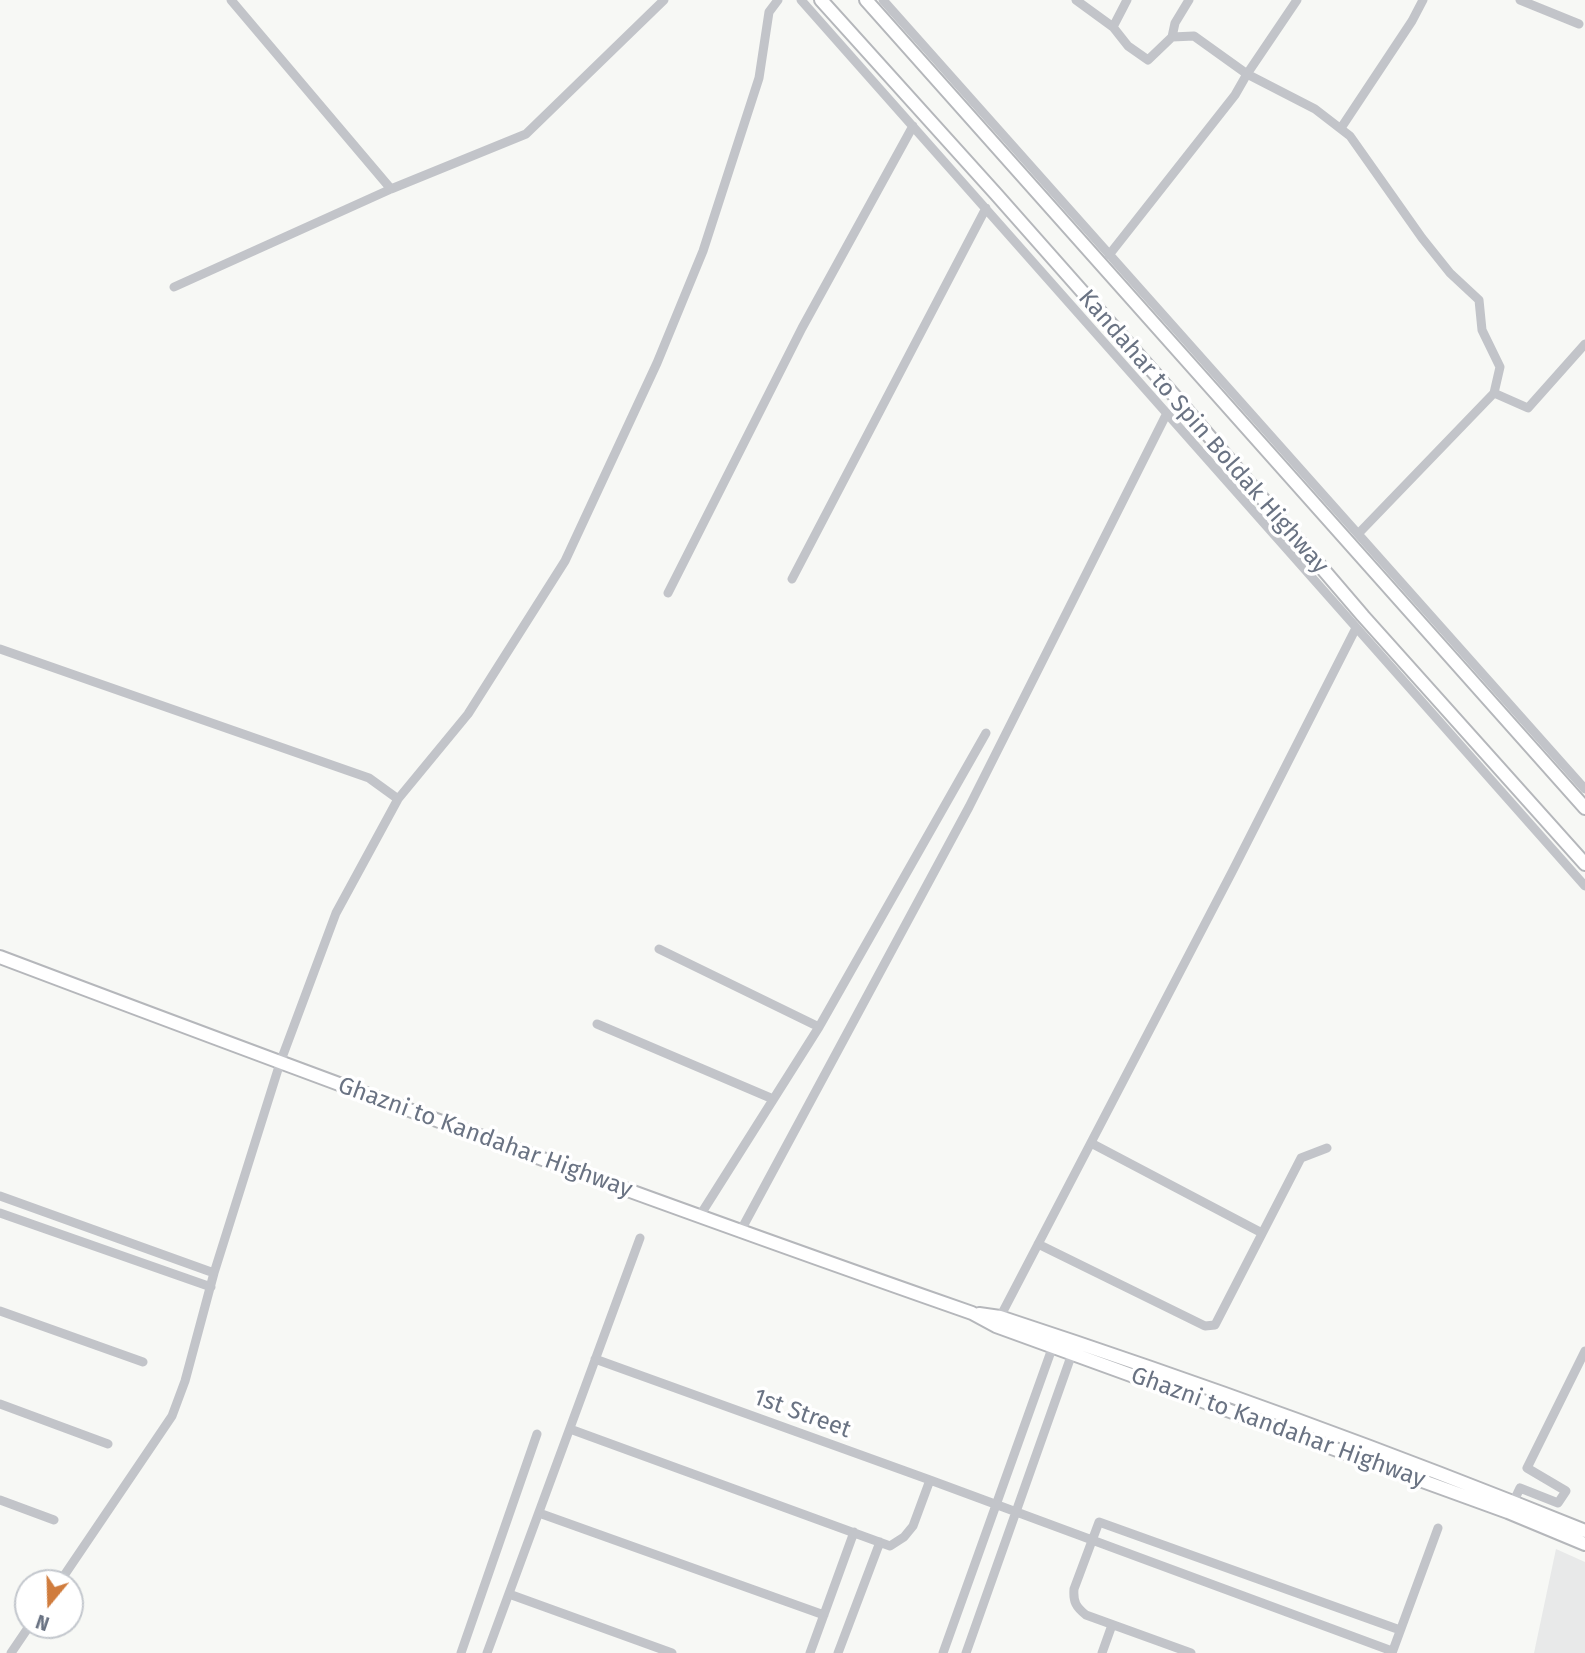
<!DOCTYPE html>
<style>
body{margin:0}
#map{position:relative;width:1585px;height:1653px;overflow:hidden;background:#f7f8f5;font-family:"Fira Sans",sans-serif}
canvas{display:block}
.north{position:absolute;left:14px;top:1569px;width:70px;height:70px;box-sizing:border-box;background:#fff;border:2px solid #c3c7cd;border-radius:50%;rotate:199deg;font-size:19px;font-weight:700;line-height:28px;text-align:center;color:#6a7383}
.north::after{content:'';display:block;margin:auto;width:24px;height:32px;background:#d07c3d;clip-path:polygon(50% 0,100% 100%,50% 72%,0 100%)}
</style>
<div id="map">
<canvas width="1585" height="1653"></canvas>
<div class="north">N</div>
</div>
<script>
const ctx = document.querySelector('canvas').getContext('2d');
ctx.lineJoin = 'round';
function paint(path, color) { ctx.fillStyle = color; ctx.fill(path, 'evenodd'); }
function strokePath(path, color, width, dash) { ctx.strokeStyle = color; ctx.lineWidth = width; ctx.lineCap = dash ? 'butt' : 'round'; ctx.setLineDash(dash || []); ctx.stroke(path); }
function drawText(font, color, halo, rows, align = 'center') {
  ctx.font = font + ' "Fira Sans",sans-serif'; ctx.lineWidth = 7; ctx.setLineDash([]); ctx.textBaseline = 'middle'; ctx.strokeStyle = halo; ctx.fillStyle = color; for (const [text, x, y, turn = 0] of rows) {
    ctx.save(); ctx.translate(x, y); ctx.rotate((+turn || 0) * Math.PI / 180); ctx.textAlign = isNaN(turn) ? turn : align; if (halo) ctx.strokeText(text, 0, 0); ctx.fillText(text, 0, 0); ctx.restore();
  }
}
paint(new Path2D(`
 M1556 1549 1585 1562V1653H1534Z`), '#e8e9e9');
const highway = new Path2D(`
 M821 0 996 194 1179 401 1363 616 1585 864
 M866 0 1585 808
 M0 957C323 1079 646 1199 972 1313L996 1326 1508 1512 1585 1544
 M979 1314 1000 1317C1198 1382 1393 1453 1585 1531`);
strokePath(highway, '#b5b7bb', 16);
strokePath(new Path2D(`
 M231 0 391 189
 M801 0 1585 886
 M883 0 1585 789
 M1076 0 1113 27 1128 46 1148 60 1172 37 1194 36 1247 74 1315 109 1350 136 1422 238 1450 273 1479 300 1482 330 1500 367 1494 393
 M1520 0 1579 24
 M1113 27 1127 0
 M1172 37 1175 23 1189 0
 M1341 128 1412 21 1423 0
 M1109 255 1235 95 1247 74 1297 0
 M174 287 391 189 526 134 664 0
 M1358 534 1494 393 1528 408 1585 344
 M792 579 986 208
 M668 593 802 328 913 126
 M0 649 369 778 398 799
 M659 949 819 1027
 M597 1024 773 1099
 M1091 1143 1262 1233
 M0 1196 214 1273
 M0 1213 211 1287
 M699 1217 819 1027 986 733
 M740 1232 969 807 1167 413
 M1038 1244 1205 1326 1215 1325 1301 1158 1327 1148
 M0 1311 143 1362
 M998 1321 1232 872 1356 628
 M595 1359 930 1480 1392 1651
 M0 1404 108 1444
 M570 1429 890 1546 904 1537 913 1526 930 1480
 M0 1500 54 1520
 M1511 1507 1520 1488 1558 1503 1566 1491 1527 1468 1585 1351
 M539 1513 824 1615
 M59 1583 172 1416 185 1381 214 1273 280 1063 336 913 398 799 468 714 565 561 657 363 703 251 759 78 769 12 778 0
 M509 1594 672 1653
 M11 1653 30 1625
 M461 1653 537 1434
 M487 1653 640 1238
 M810 1653 854 1532
 M838 1653 880 1542
 M943 1653 1054 1343
 M966 1653 1074 1348
 M1102 1653 1112 1625
 M1191 1653 1086 1615C1076 1607 1073 1602 1074 1589L1099 1522 1400 1630
 M1392 1653 1438 1528`), '#c2c4c9', 9);
strokePath(highway, '#fff', 12);
drawText('24px', '#6a7383', '#fff', [
 ["Kandahar to Spin Boldak Highway",1203,432,49],
 ["Ghazni to Kandahar Highway",485,1138,20],
 ["1st Street",802,1414,20],
 ["Ghazni to Kandahar Highway",1278,1428,20]
]);
</script>
